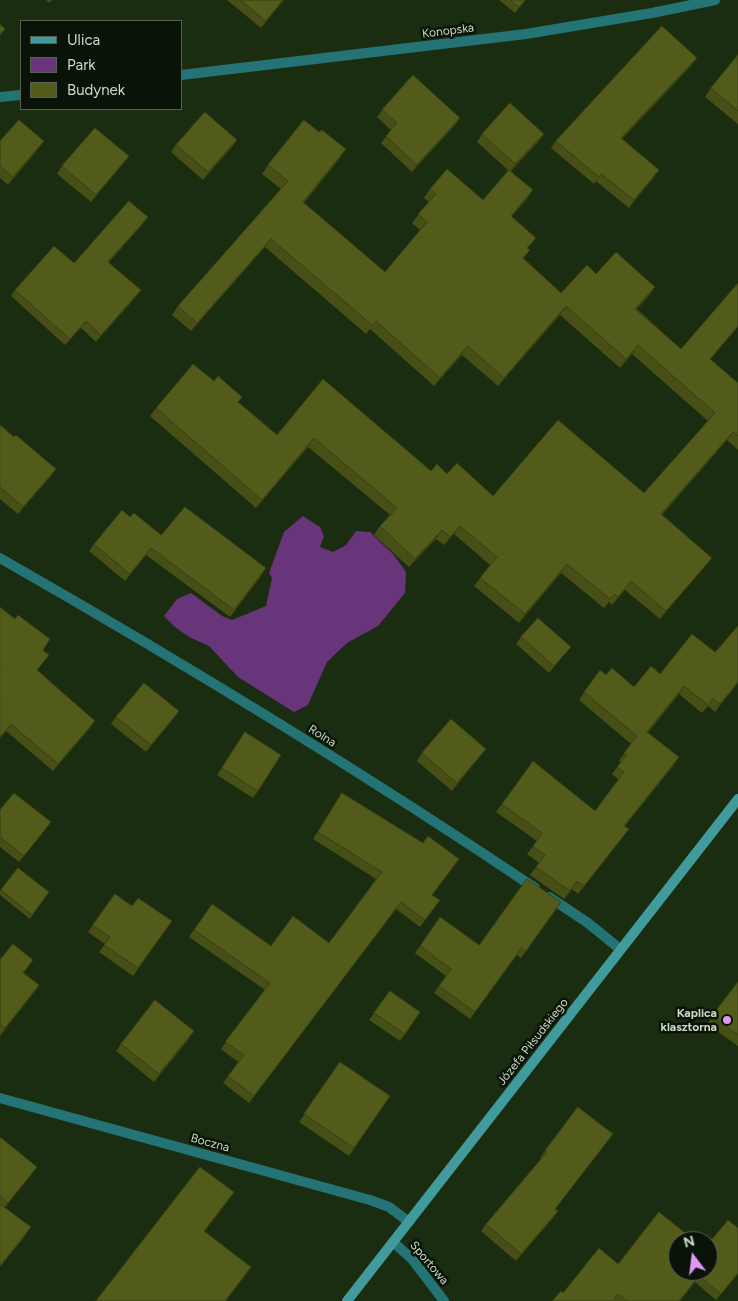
<!DOCTYPE html>
<meta charset="utf-8">
<style>
body{margin:0}
#map{position:relative;width:738px;height:1301px;overflow:hidden;background:#1a2d11;font-family:Figtree,sans-serif}
canvas{display:block}
.legend{position:absolute;left:20px;top:20px;width:162px;height:90px;box-sizing:border-box;background:#0a1307;border:1px solid #586254;margin:0;padding:6px 9px;list-style:none;font-size:15px;color:#ccd9c7}
.legend li{display:flex;align-items:center;gap:10px;height:25px}
.legend b{width:25px;border:1px solid #586254}
.north{position:absolute;left:668px;top:1231px;width:50px;height:50px;box-sizing:border-box;background:#0a1307;border:1px solid #586254;border-radius:50%;rotate:345deg;font-size:14px;font-weight:700;line-height:20px;text-align:center;color:#ccd9c7}
.north::after{content:'';display:block;margin:auto;width:18px;height:22px;background:#dc99f4;clip-path:polygon(50% 0,100% 100%,50% 72%,0 100%)}
</style>
<div id="map">
<canvas width="738" height="1301"></canvas>
<ul class="legend">
<li><b style="height:6px;background:#419a9c"></b>Ulica</li>
<li><b style="height:14px;background:#68347a"></b>Park</li>
<li><b style="height:14px;background:#525b1a"></b>Budynek</li>
</ul>
<div class="north">N</div>
</div>
<script>
const ctx = document.querySelector('canvas').getContext('2d');
ctx.lineJoin = 'round';
function paint(path, color) { ctx.fillStyle = color; ctx.fill(path, 'evenodd'); }
function strokePath(path, color, width, dash) { ctx.strokeStyle = color; ctx.lineWidth = width; ctx.lineCap = dash ? 'butt' : 'round'; ctx.setLineDash(dash || []); ctx.stroke(path); }
function drawText(font, color, halo, rows, align = 'center') {
  ctx.font = font + ' Figtree,sans-serif'; ctx.lineWidth = 5; ctx.setLineDash([]); ctx.textBaseline = 'middle'; ctx.strokeStyle = halo; ctx.fillStyle = color; for (const [text, x, y, turn = 0] of rows) {
    ctx.save(); ctx.translate(x, y); ctx.rotate((+turn || 0) * Math.PI / 180); ctx.textAlign = isNaN(turn) ? turn : align; if (halo) ctx.strokeText(text, 0, 0); ctx.fillText(text, 0, 0); ctx.restore();
  }
}
paint(new Path2D(`
 M303 516 320 527 324 536 320 547 333 552 346 545 356 531 370 532 393 554 406 572 405 593 378 626 347 643 327 662 308 705 294 712 238 677 209 646 189 637 175 627 164 616 177 599 191 593 222 616 232 620 266 606 272 578 269 573 284 532Z`), '#68347a');
strokePath(new Path2D(`
 M181 75 526 34 652 13 715 0
 M0 97 21 95
 M0 558C182 662 361 771 535 888
 M549 897 588 923 620 949
 M0 1098 370 1200 389 1207 409 1222
 M393 1242 412 1259 444 1301`), '#257475', 10);
strokePath(new Path2D(`
 M347 1301 738 799`), '#419a9c', 10);
paint(new Path2D(`
 M46 0H52L49 3Z
 M227 0H284L261 28Z
 M499 0H526L515 13Z
 M738 55V124L705 97 711 88Z
 M692 65 622 139 654 177 629 208 596 181 594 184 551 148 556 141Z
 M382 110 455 125 412 172 381 143 391 130 377 117Z
 M482 134 539 141 511 171 527 199 511 217 528 249 524 259 561 293 596 274 649 296 637 309 681 349 738 283V327L710 359 738 383V450L727 440 662 515 705 566 660 619 625 590 612 605 609 602 604 608 561 573 519 623 474 586 490 565 454 534 444 545 436 539 409 567 374 535 380 526 390 515 308 447 256 508 150 416 156 408 238 402 277 435 323 379 431 471 447 474 493 496 644 493 708 421 632 354 620 368 560 315 498 386 462 355 434 386 370 329 366 334 265 247 191 331 172 315 178 306 281 189 262 174 268 165 340 158 304 203 385 272 420 230 412 223 429 202 424 198 430 189 483 200 508 170 477 142Z
 M237 140 232 147 203 180 171 152 176 145Z
 M0 141 39 148 8 185 0 178Z
 M129 156 123 164 91 202 57 174 62 166Z
 M143 224 109 262 136 297 96 342 81 328 65 345 11 296 15 290 74 263Z
 M0 425 14 437 56 469 51 476 18 514 0 499Z
 M130 517 161 535 262 575 230 617 146 555 125 581 89 551 94 544Z
 M0 607 43 650 37 671 90 728 53 771 6 731 0 738Z
 M521 637 565 654 549 673 516 644Z
 M600 670 606 675 634 687 660 674 738 683 715 712 708 706 702 713 679 694 648 733 674 765 625 826 629 829 578 894 572 889 564 899 530 875 539 863 527 854 537 841 496 812 533 761 595 811 619 780 612 774 621 762 619 761 631 744 579 700Z
 M116 717 174 718 146 752 111 724Z
 M245 732 258 791 253 798 217 775Z
 M486 749 452 791 417 761 422 753Z
 M342 793 432 895 440 900 420 927 396 909 249 1103 223 1083 238 1062 221 1049 265 990 189 937 212 904 271 946 329 943 376 879 313 839Z
 M0 810 46 828 19 862 0 847Z
 M18 868 49 892 30 919 0 895V891Z
 M115 894 132 906 172 921 133 976 99 952 105 944 88 932Z
 M561 902 521 958 517 955 470 1019 434 993 446 976 415 953 440 917 479 945Z
 M0 960 24 973 39 985 0 1036Z
 M738 982V1046L707 1024Z
 M390 991 420 1012 400 1041 369 1020Z
 M189 1039 154 1082 116 1051 121 1044Z
 M340 1062 390 1096 349 1156 299 1122Z
 M578 1107 556 1209 558 1211 553 1218 516 1261 481 1231 486 1224 541 1159 540 1158 545 1151Z
 M0 1137 37 1167 5 1207 26 1235 0 1267Z
 M695 1241 738 1274 716 1300 695 1282 680 1301H552L563 1293 618 1264Z`), '#474e16');
paint(new Path2D(`
 M283 0H284L261 28 266 21Z
 M697 58 692 65 616 146 621 138Z
 M460 118 455 125 412 172 417 165Z
 M544 134 539 141 510 172 515 164Z
 M237 140 232 147 203 180 208 172Z
 M44 141 39 148 8 185 13 177Z
 M346 149 340 158 297 211 303 202Z
 M129 156 123 164 91 202 96 195Z
 M659 170 654 177 629 208 634 200Z
 M533 190 527 199 504 225 511 216Z
 M148 217 143 224 104 268 108 262Z
 M271 239 265 247 191 331 197 323Z
 M655 287 649 296 629 317 635 309Z
 M141 290 136 297 96 342 101 335Z
 M566 306 560 315 498 386 504 378Z
 M86 321 81 328 65 345 70 339Z
 M738 326V327L704 367 710 359Z
 M638 345 632 354 620 368 626 359Z
 M468 346 462 355 434 386 440 378Z
 M733 432 727 440 655 523 661 514Z
 M314 438 308 447 256 508 262 500Z
 M56 469 51 476 18 514 23 507Z
 M460 526 454 534 444 545 450 537Z
 M442 530 436 539 409 567 415 559Z
 M151 548 146 555 125 581 130 574Z
 M712 558 705 566 660 619 666 611Z
 M567 564 561 573 519 623 525 614Z
 M631 581 625 590 612 605 618 597Z
 M571 647 565 654 549 673 554 666Z
 M738 682V683L715 712 720 704Z
 M684 686 679 694 642 740 647 732Z
 M179 711 174 718 146 752 151 745Z
 M95 721 90 728 53 771 58 764Z
 M486 749 480 756 452 791 457 783Z
 M679 757 674 765 619 833 624 826Z
 M629 829 623 837 578 894 584 886Z
 M39 985 34 993 0 1036 5 1028Z
 M194 1031 189 1039 154 1082 159 1074Z
 M37 1167 32 1174 3 1210 8 1203Z
 M234 1192 226 1204 196 1243 204 1231Z
 M558 1211 553 1218 516 1261 521 1254Z
 M251 1267 243 1279 226 1301H225Z`), '#394012');
const building = new Path2D(`
 M241 0H283L266 21Z
 M511 0H525L519 7Z
 M0 24 5 29 0 35Z
 M662 26 697 58 621 138 659 170 634 200 601 174 599 177 556 141Z
 M738 55V111L711 88Z
 M413 75 460 118 417 165 386 136 397 123 382 110Z
 M510 103 544 134 515 164 482 134Z
 M205 112 237 140 208 172 176 145Z
 M19 120 44 141 13 177 0 166V141Z
 M304 120 319 132 322 130 346 149 303 202 385 272 427 222 418 214 436 194 430 189 447 169 483 200 509 170 533 190 511 216 536 238 527 248 530 250 523 258 561 293 587 265 596 274 616 252 655 287 635 309 681 349 738 283V326L710 359 738 383V436L733 432 661 514 712 558 666 611 631 581 618 597 615 594 610 599 567 564 525 614 480 578 497 557 460 526 450 537 442 530 415 559 380 526 397 508 314 438 262 500 156 408 193 364 214 381 218 376 242 397 238 402 277 435 323 379 431 471 437 464 447 474 457 463 493 496 558 420 644 493 715 413 638 345 626 359 566 306 504 378 468 346 440 378 376 321 372 325 271 239 197 323 178 306 288 181 268 165Z
 M95 128 129 156 96 195 62 166Z
 M129 201 148 217 108 262 141 290 101 335 86 321 70 339 15 290 54 246 74 263Z
 M0 425 14 437 16 435 56 469 23 507 0 487Z
 M185 507 266 568 234 610 151 548 130 574 94 544 122 510 130 517 134 513 161 535Z
 M0 607 15 619 18 615 50 639 43 650 49 655 37 670 95 721 58 764 11 724 0 737Z
 M538 618 571 647 554 666 521 637Z
 M738 626V682L720 704 713 698 708 705 684 686 647 732 679 757 624 826 629 829 584 886 577 881 570 891 536 867 545 855 533 846 542 833 502 804 533 761 595 811 624 772 617 767 627 755 624 753 637 736 584 692 600 670 606 675 612 668 634 687 651 666 660 674 692 634 715 652Z
 M144 683 179 711 151 745 116 717Z
 M451 719 486 749 457 783 422 753Z
 M245 732 281 755 258 791 222 768Z
 M14 793 51 822 24 856 0 837V810Z
 M342 793 423 843 428 836 459 859 432 895 440 900 425 920 401 902 254 1096 228 1076 244 1055 225 1042 270 983 194 930 212 904 271 946 293 916 329 943 382 872 318 832Z
 M18 868 49 892 32 915 1 890Z
 M527 879 561 902 526 951 522 947 475 1012 439 986 451 969 420 946 440 917 479 945Z
 M115 894 132 906 138 898 172 921 138 968 104 945 110 937 93 925Z
 M13 944 33 960 23 973 39 985 5 1028 0 1024V960Z
 M738 982V1035L712 1016Z
 M390 991 420 1012 405 1034 374 1013Z
 M155 1000 194 1031 159 1074 121 1044Z
 M340 1062 390 1096 354 1148 304 1114Z
 M578 1107 613 1134 555 1209 558 1211 521 1254 486 1224 547 1152 545 1151Z
 M0 1137 37 1167 8 1203 0 1196Z
 M200 1167 234 1192 204 1231 251 1267 225 1301H96Z
 M0 1204 31 1227 0 1266Z
 M659 1212 695 1241H678V1271H708V1244L728 1220 738 1228V1273L721 1294 699 1276 679 1301H627L618 1294 613 1301H552L561 1291 563 1293 599 1248 618 1264Z`);
paint(building, '#525b1a');
strokePath(building, '#394012', 1);
for (const [x, y, r, color] of [
 [727,1020,5,"#dc99f4"]
]) { const dot = new Path2D(); dot.arc(x, y, r, 0, 2 * Math.PI); ctx.fillStyle = color; ctx.fill(dot); strokePath(dot, '#0a1307', 2); }
drawText('12px', '#ccd9c7', '#0a1307', [
 ["Konopska",448,31,-7],
 ["Rolna",322,736,32],
 ["Józefa Piłsudskiego",533,1042,-52],
 ["Boczna",210,1143,15],
 ["Sportowa",429,1263,50]
]);
drawText('bold 12px', '#ccd9c7', '#0a1307', [
 ["Kaplica",717,1013],
 ["klasztorna",717,1027]
], 'right');
</script>
